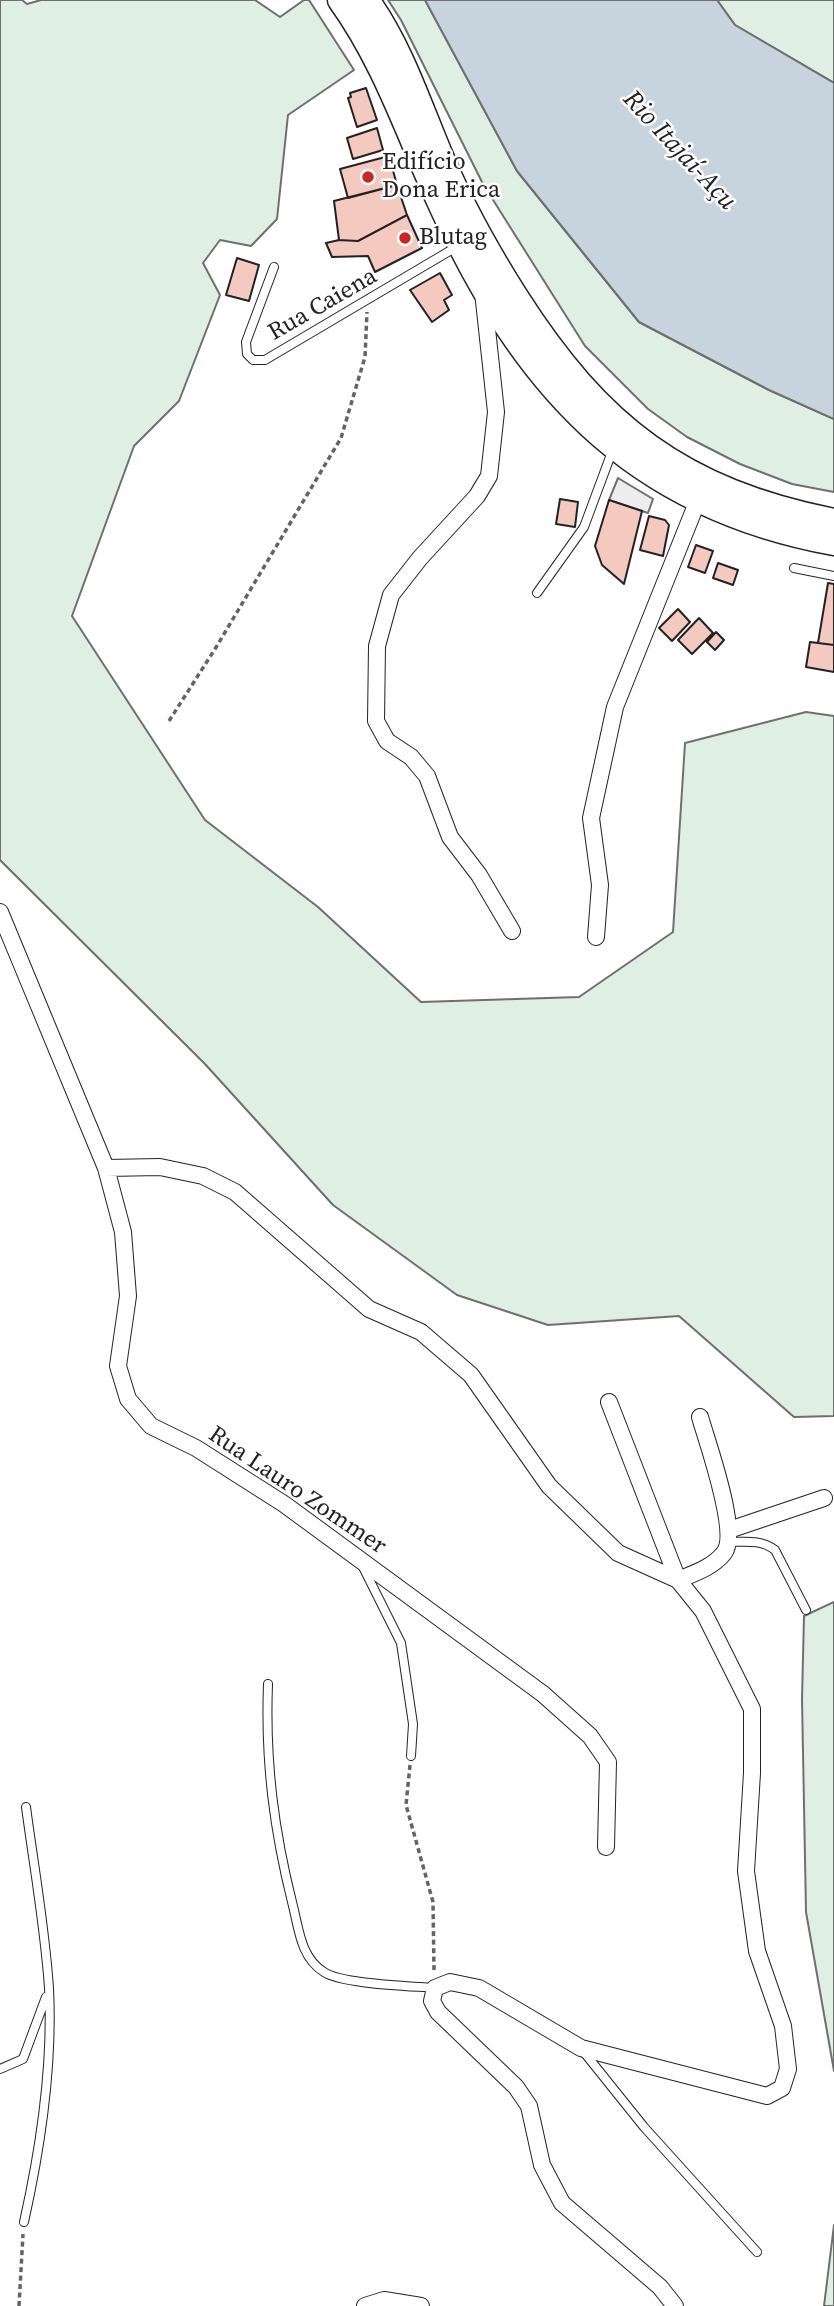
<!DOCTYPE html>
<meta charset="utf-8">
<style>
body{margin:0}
canvas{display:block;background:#fff}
</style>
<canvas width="834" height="2306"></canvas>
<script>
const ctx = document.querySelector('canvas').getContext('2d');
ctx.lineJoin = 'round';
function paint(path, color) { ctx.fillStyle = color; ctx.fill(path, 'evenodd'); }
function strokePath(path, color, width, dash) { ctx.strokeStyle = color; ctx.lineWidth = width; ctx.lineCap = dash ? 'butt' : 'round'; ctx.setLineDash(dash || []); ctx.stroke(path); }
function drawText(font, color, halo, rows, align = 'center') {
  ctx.font = font + ' "Source Serif 4",serif'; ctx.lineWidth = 5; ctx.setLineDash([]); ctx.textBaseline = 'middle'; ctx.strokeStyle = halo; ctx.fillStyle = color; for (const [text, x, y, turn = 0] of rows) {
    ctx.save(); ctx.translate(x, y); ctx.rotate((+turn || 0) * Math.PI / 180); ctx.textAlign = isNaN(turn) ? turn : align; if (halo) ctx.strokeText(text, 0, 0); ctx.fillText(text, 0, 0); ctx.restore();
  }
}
const green = new Path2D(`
 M0 0H22L27 4 41 0H255L280 17 304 0H309L354 70 288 115 277 219 251 246 220 240 203 263 220 295 179 401 134 446 72 616 205 820 318 907 421 1002 579 997 673 932 685 743 806 712 834 716V1416L794 1417 679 1316 548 1325 457 1295 333 1205 205 1064 0 860Z
 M388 0H425L517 171 639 322 769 390 834 419V492L792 484 740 464 687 437 648 409 585 346 483 184 401 20Z
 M717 0H834V83L735 25Z
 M834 1602V2071L806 1912 802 1699 804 1616Z
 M834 2225V2306H824Z`);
paint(green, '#e0efe3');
strokePath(green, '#6f6f6f', 2);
const parking = new Path2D(`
 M618 478 653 499 648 513 609 500Z`);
paint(parking, '#ededed');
strokePath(parking, '#6f6f6f', 2);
const water = new Path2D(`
 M425 0H717L735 25 834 83V419L769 390 639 322 517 171Z`);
paint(water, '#c7d3dd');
strokePath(water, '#6f6f6f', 2);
const building = new Path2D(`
 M366 88 377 120 357 127 348 98 351 97 350 93Z
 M377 128 383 150 353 159 347 138Z
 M389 156 397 185 348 198 340 169Z
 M397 185 407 215 358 241 339 240 334 201Z
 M407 215 422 248 375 272 368 256 332 257 326 243 339 240 358 241Z
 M237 258 259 265 249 301 226 295Z
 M440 273 452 295 444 300 449 310 432 322 410 290Z
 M560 499 578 502 575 527 556 524Z
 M609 500 642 511 624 584 602 565 595 546Z
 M649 516 665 520 669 525 663 556 640 550Z
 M696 545 713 551 705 573 688 567Z
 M718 563 738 570 733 585 713 578Z
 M828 583 834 584V645L818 643Z
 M678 609 690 622 672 641 659 628Z
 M699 618 713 633 692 654 678 640Z
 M716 632 724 640 715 650 707 642Z
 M810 642 834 645V672L806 667Z`);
paint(building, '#f3c9c0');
strokePath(building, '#222', 2);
const lane = new Path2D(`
 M274 267 246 342 247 354 253 360H265L458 246
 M794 568 834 576
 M537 593 584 527 613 449
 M728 1542C745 1542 761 1539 775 1550L806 1610
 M362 1565 401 1643 413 1724 411 1756
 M268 1684C265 1762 274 1831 293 1906 299 1930 301 1958 324 1972 341 1984 411 1986 435 1988
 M583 2051 644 2127 757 2252
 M0 2069 23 2059 46 1997
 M24 2222C41 2146 53 2066 49 1988 45 1928 34 1867 26 1807`);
const street = new Path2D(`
 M483 292 496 412 489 476 477 496 420 558 391 595 377 646 376 721 387 741 411 757 427 776 450 837 479 875 512 931
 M0 912 106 1168 123 1232 128 1296 118 1366 128 1399 151 1426 196 1448 284 1504 543 1694 590 1736 608 1762 606 1847
 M596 937 600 885 591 818 615 707 698 500
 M106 1168 160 1167 203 1176 235 1192 369 1309 421 1332 471 1375 549 1486 618 1553 678 1580 703 1611 752 1709V1773L746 1871 757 1951 783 2026 788 2069 782 2088 767 2096 581 2048 479 1988 450 1982 435 1988 432 2001 438 2012 516 2087 529 2106 542 2165 562 2203 660 2287 675 2306
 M609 1402 678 1580
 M729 1530 824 1498
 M678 1580C695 1573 713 1567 724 1553 740 1533 707 1442 700 1417
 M365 2306 384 2300 421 2306`);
const primary = new Path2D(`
 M340 0C384 61 407 131 438 199 521 383 629 506 834 543
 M367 0C405 53 423 118 450 177 469 219 492 259 516 297 599 427 682 491 834 521`);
strokePath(lane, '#222', 10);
strokePath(street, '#222', 18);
strokePath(primary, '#222', 27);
strokePath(new Path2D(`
 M169 721 215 649 341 438 365 357 367 312
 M410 1765 406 1805 433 1902 434 1970
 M19 2306 23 2234`), '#646464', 3.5, [5, 3.5]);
strokePath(lane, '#fff', 8);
strokePath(street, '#fff', 16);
strokePath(primary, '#fff', 24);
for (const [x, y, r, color] of [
 [368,177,7,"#c62828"],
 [405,238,7,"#c62828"]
]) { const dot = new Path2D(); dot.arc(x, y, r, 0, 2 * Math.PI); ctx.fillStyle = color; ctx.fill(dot); strokePath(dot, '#fff', 2.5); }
drawText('24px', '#222', '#fff', [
 ["Edifício",382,163],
 ["Dona Erica",382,191],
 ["Blutag",419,238]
], 'left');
drawText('24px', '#222', '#fff', [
 ["Rua Caiena",323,305,-30],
 ["Rua Lauro Zommer",297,1491,34]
]);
drawText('italic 26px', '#222', '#fff', [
 ["Rio Itajaí-Açu",679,151,47]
]);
</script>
